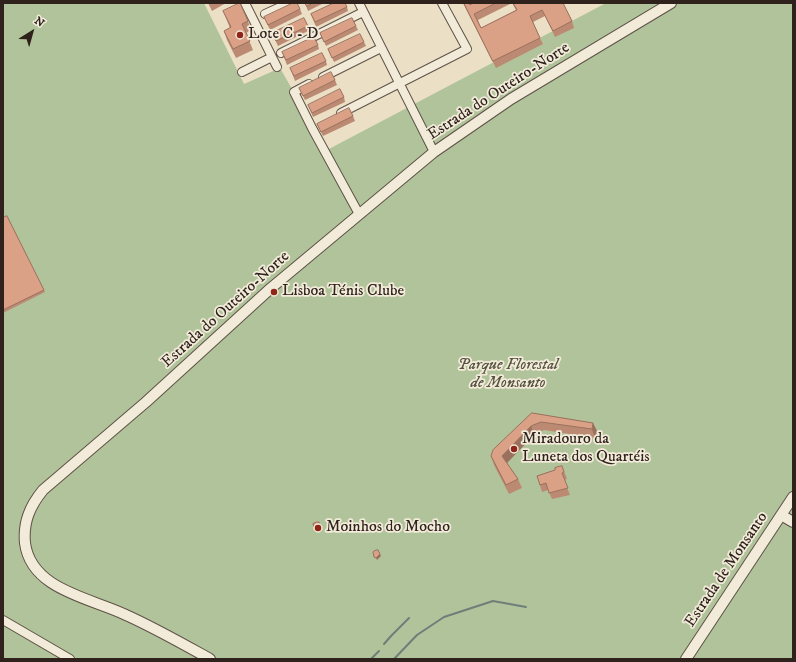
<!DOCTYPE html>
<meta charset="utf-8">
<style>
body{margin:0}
#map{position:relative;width:796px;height:662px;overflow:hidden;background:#ebe0c5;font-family:"IM FELL DW Pica",serif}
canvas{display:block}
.frame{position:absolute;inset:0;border:4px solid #2f221d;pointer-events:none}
.north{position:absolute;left:12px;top:12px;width:40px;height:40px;-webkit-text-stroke:3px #f2ebd9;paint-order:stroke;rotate:37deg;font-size:11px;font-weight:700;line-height:16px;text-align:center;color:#2f221d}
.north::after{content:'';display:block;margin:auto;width:14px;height:18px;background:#2f221d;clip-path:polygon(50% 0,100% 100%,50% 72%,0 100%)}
</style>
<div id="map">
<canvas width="796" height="662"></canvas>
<div class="frame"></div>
<div class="north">N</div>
</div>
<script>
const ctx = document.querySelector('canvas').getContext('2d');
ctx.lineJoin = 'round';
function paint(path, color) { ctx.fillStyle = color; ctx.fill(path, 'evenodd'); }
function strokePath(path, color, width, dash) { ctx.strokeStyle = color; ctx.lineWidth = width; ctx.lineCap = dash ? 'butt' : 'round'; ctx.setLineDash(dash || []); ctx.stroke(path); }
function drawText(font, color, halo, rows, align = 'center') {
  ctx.font = font + ' "IM FELL DW Pica",serif'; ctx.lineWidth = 3.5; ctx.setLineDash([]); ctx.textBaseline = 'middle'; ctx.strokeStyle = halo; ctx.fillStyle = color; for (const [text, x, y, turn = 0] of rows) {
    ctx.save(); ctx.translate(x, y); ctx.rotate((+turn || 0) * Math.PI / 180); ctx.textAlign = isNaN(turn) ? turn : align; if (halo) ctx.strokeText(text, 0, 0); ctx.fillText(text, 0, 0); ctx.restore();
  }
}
paint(new Path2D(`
 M3 3H204L244 84 280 68 327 150 606 3H793V659H3Z`), '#b1c39a');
strokePath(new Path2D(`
 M384 644 391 636 409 618
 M371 659 379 651
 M394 659 417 635 444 617 493 601 526 607`), '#6e7f7a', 2);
const minor = new Path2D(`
 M359 3 434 152
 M265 14 289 3
 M281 53 363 12
 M272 57 277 67
 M242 72 272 57 245 3
 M323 77 381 48
 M309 84 294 92 312 128 359 214
 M341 113 467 49 442 3
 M3 620 70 659`);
const tertiary = new Path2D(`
 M781 515 793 522
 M210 659C183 644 155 628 126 615 91 598 31 590 25 543 23 522 30 506 43 490L146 402 271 288 434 152 511 99 671 3
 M686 659 793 497`);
strokePath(minor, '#5e5247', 10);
strokePath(tertiary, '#5e5247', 12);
strokePath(minor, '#f2ebd9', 8);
strokePath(tertiary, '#f2ebd9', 10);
paint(new Path2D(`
 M208 3H226L212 11Z
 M305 3H324L308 11Z
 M463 3H469L470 5 473 3H512L478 20 481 28 516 10 512 3H563L572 21 574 28 555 37 545 16 533 22 540 38 543 44 496 68Z
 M347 7 348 11 316 27 311 14Z
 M300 9 302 14 270 30 264 17Z
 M223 11 248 21 251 30 246 33 253 50 236 58 227 40 224 31 230 28Z
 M308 26 310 30 278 46 272 33Z
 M356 26 358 30 326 46 320 33Z
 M364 42 366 46 334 62 328 49Z
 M318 45 319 49 287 65 282 52Z
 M326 61 327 65 295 81 290 68Z
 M335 80 337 85 305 100 299 88Z
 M344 97 345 102 313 117 308 105Z
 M353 116 355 121 323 136 317 124Z
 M3 218 45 292 3 313Z
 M532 413 593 423 597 431 595 438 544 430 534 435 507 463 518 479 522 488 509 494 494 465 491 456Z
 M562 466 567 479 564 480 570 495 552 499 548 490 542 492 537 476 555 470Z
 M319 522 321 530 320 531H316L313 524Z`), '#bc8a73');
paint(new Path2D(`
 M593 423 597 431 595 438 592 429Z
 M531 426 534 435 505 465 502 456Z
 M380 554 381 556 377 560 376 558Z`), '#99715e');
const building = new Path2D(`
 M240 3 248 21 242 24 250 41 233 49 224 31 231 27 223 11Z
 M293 3H297L300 9 268 25 264 17Z
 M305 3H313L307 6Z
 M334 3H345L347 7 315 22 311 14Z
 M464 3H469L470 5 473 3H496L474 14 481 28 517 10 513 3H563L572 21 553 31 542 10 530 16 540 38 493 61Z
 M304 18 308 26 276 41 272 33Z
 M352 18 356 26 324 42 320 33Z
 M360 34 364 42 332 58 328 49Z
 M314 37 318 45 286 60 282 52Z
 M322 53 326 61 294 76 290 68Z
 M331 72 335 80 303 96 299 88Z
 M340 89 344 97 312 113 308 105Z
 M349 108 353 116 321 132 317 124Z
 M7 216 44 290 3 310V218Z
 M532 413 593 423 592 429 541 422 531 426 502 456 518 479 506 485 491 456 493 450Z
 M562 466 564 472 562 473 568 488 549 493 546 483 540 485 537 476 555 470V468Z
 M317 522H319L320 527 319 529H315L313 524Z
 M378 550 380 554 376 558 374 557 373 552 374 551Z`);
paint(building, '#dba186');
strokePath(building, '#99715e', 1);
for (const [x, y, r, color] of [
 [240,35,4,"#8f2418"],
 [274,292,4,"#8f2418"],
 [514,449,4,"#8f2418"],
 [318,528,4,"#8f2418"]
]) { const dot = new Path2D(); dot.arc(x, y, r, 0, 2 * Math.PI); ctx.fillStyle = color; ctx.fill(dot); strokePath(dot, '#f2ebd9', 1.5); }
drawText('16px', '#2f221d', '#f2ebd9', [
 ["Lote C - D",248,35],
 ["Lisboa Ténis Clube",282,292],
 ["Miradouro da",522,440],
 ["Luneta dos Quartéis",522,458],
 ["Moinhos do Mocho",326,528]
], 'left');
drawText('16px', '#2f221d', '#f2ebd9', [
 ["Estrada do Outeiro-Norte",499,92,-33],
 ["Estrada do Outeiro-Norte",226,310,-42],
 ["Estrada de Monsanto",727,570,-56]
]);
drawText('italic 16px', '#565242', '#f2ebd9', [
 ["Parque Florestal",508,366],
 ["de Monsanto",508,384]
]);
</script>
